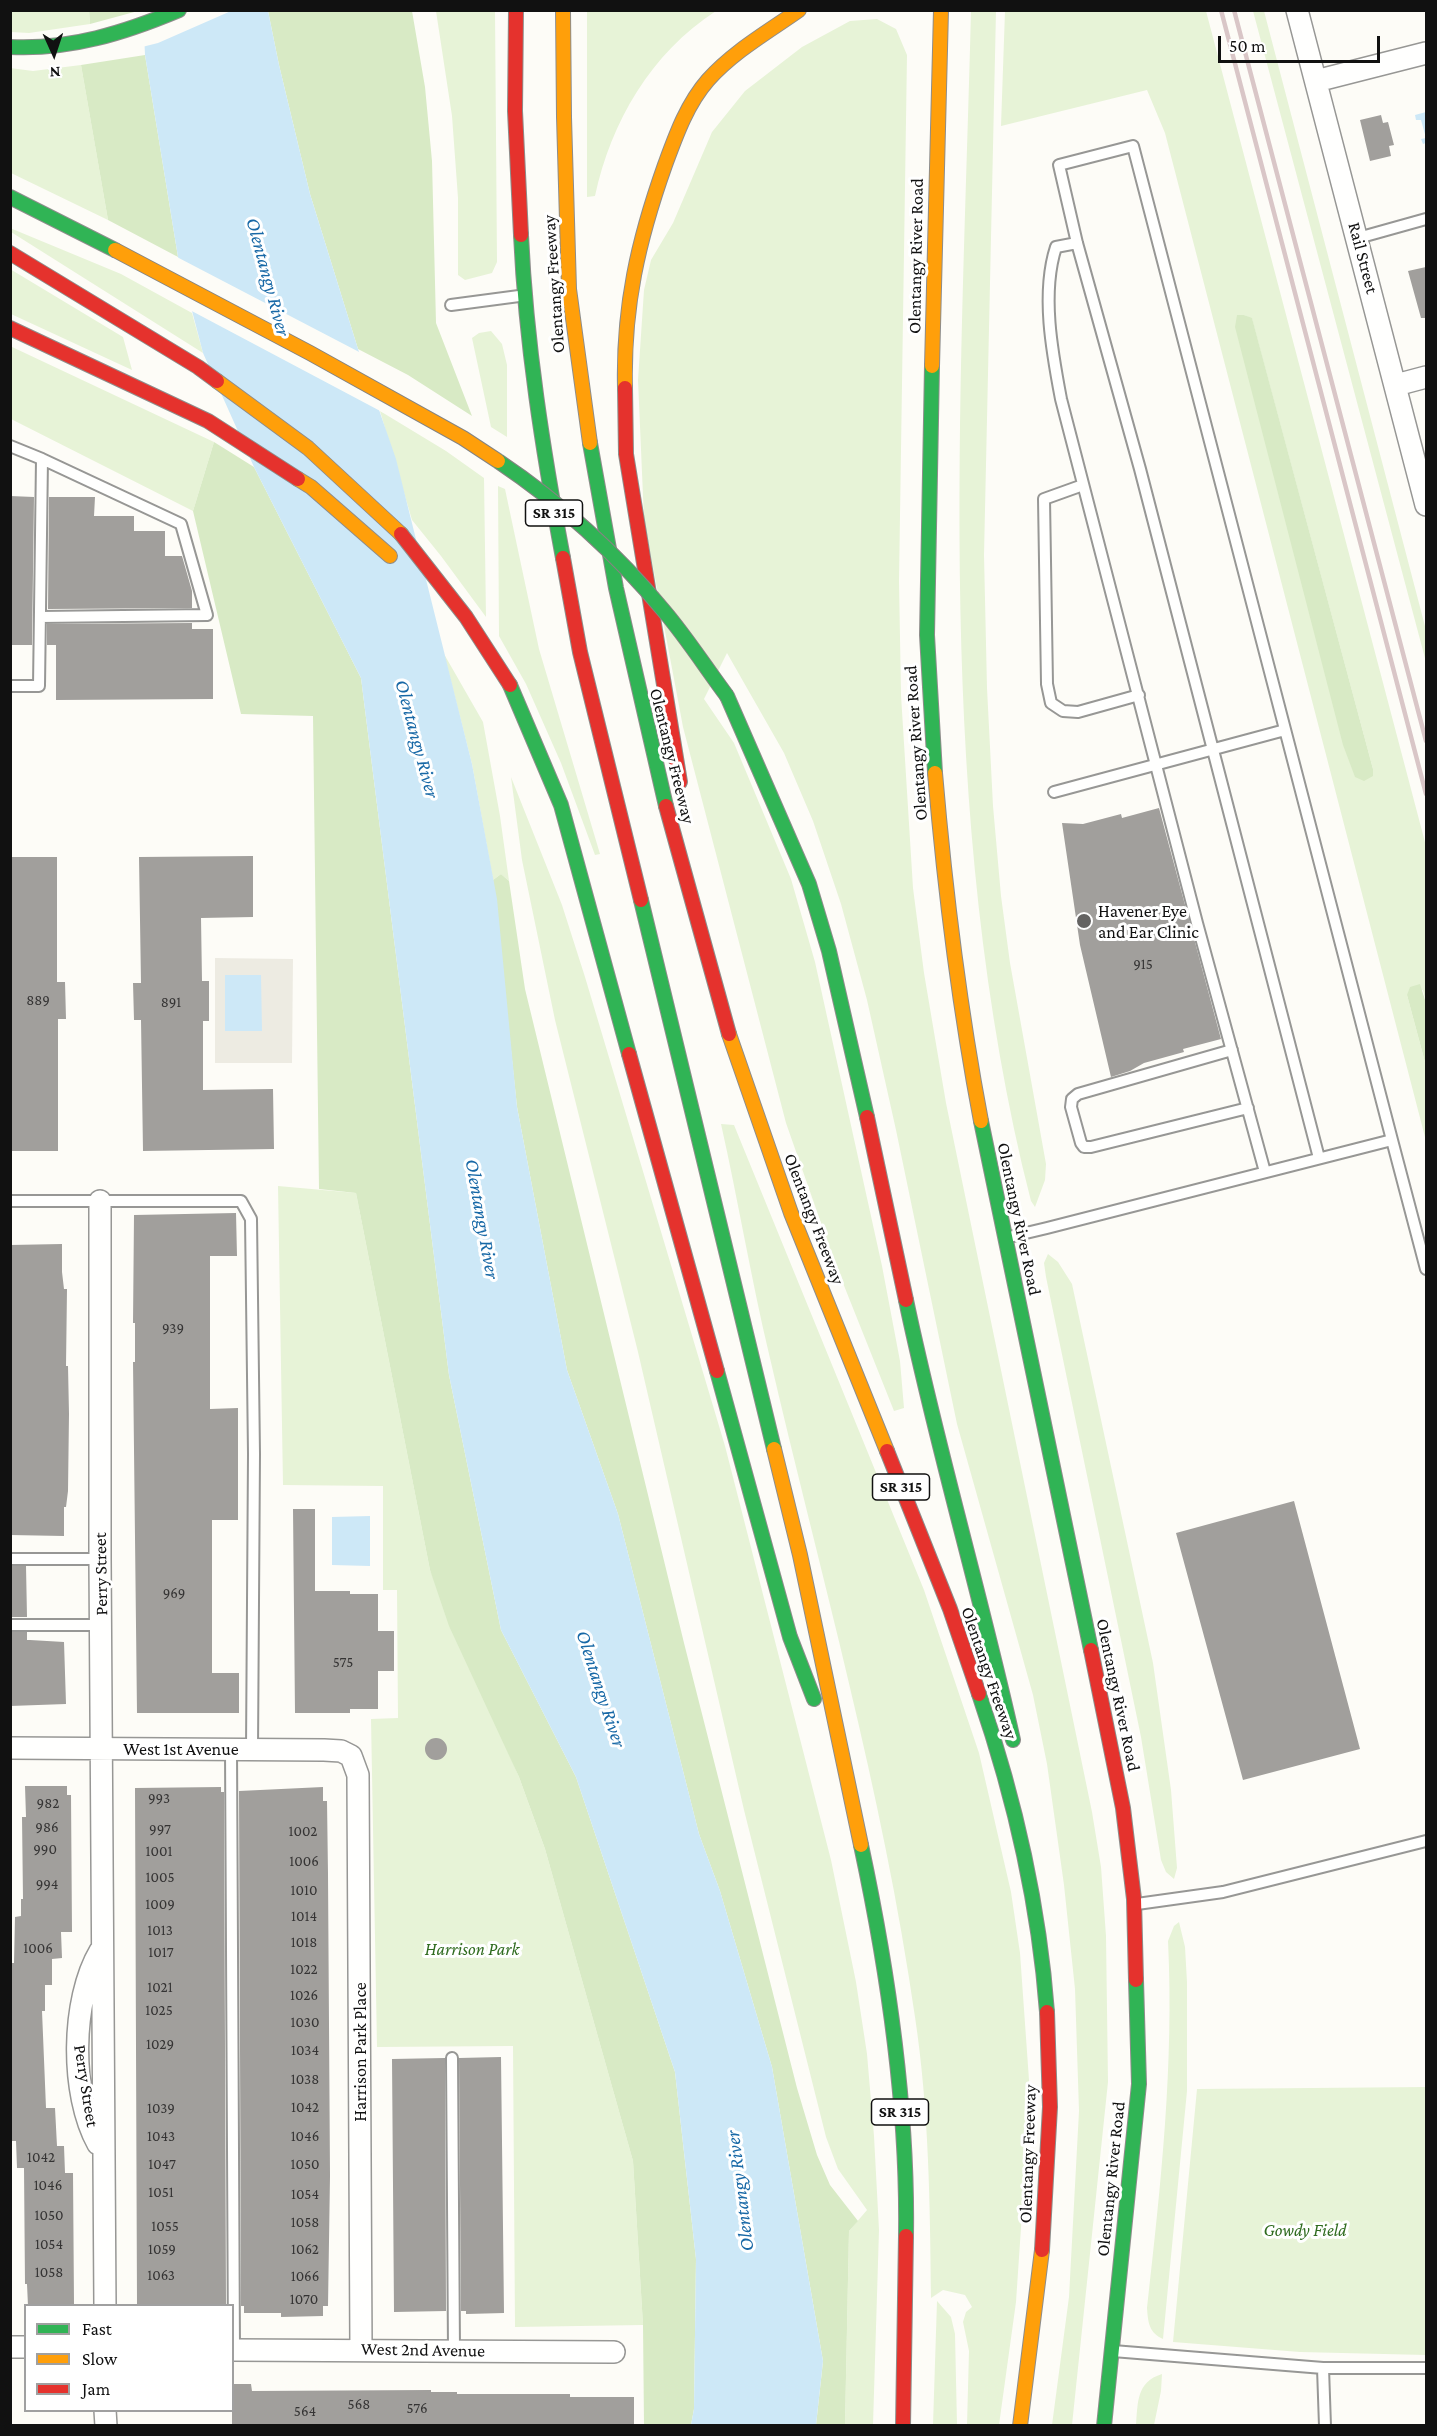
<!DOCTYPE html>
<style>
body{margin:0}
#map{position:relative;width:1437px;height:2436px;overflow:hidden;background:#fdfcf7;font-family:"Crimson Pro",serif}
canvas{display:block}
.frame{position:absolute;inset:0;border:12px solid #111;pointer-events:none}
.legend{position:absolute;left:24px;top:2304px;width:210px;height:108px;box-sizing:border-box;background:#fff;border:2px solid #a0a0a0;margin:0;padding:8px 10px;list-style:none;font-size:18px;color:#111}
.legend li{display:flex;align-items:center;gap:12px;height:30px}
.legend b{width:30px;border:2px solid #a0a0a0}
.north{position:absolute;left:24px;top:24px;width:60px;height:60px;-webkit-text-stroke:4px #fff;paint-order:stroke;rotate:177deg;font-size:16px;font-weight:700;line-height:24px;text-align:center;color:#111}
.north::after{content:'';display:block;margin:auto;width:21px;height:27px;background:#111;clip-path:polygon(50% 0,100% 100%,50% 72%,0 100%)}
.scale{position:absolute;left:1218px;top:36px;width:162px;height:27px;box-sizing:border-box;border:3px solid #111;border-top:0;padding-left:8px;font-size:18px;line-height:21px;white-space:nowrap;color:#111;-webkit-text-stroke:4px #fff;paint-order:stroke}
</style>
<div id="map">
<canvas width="1437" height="2436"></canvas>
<div class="frame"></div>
<ul class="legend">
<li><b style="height:8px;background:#30b455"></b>Fast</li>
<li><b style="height:8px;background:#ff9f0a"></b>Slow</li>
<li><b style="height:8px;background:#e5322d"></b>Jam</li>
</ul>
<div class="north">N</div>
<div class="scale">50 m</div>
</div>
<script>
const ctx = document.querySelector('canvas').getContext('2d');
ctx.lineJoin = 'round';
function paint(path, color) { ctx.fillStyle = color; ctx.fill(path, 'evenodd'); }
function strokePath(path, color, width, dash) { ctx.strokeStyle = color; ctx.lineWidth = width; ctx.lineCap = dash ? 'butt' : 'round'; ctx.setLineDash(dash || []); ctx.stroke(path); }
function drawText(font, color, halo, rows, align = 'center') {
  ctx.font = font + ' "Crimson Pro",serif'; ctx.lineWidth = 6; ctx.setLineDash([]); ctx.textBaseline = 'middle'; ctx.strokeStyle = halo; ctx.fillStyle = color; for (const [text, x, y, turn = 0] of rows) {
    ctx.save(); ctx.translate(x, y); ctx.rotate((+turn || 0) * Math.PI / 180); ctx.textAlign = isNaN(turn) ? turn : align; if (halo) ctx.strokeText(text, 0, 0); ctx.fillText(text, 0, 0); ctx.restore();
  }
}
paint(new Path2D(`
 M10 11H89L90 24 29 33 11 32Z
 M436 11H495L497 262 492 273 465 280 458 275V198L452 116Z
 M587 11H716C651 53 611 122 595 196L587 197Z
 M996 11 984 555 987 688 993 806 1001 896 1010 963 1046 1164 1045 1180 1035 1207 1031 1201C933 812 961 407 971 11Z
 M1005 11H1206L1426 846V1003L1423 990 1407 995 1426 1066V1141L1165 133 1147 90 1001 126ZM1244 315 1252 319 1373 769V776Z
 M1253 11H1264L1426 630V662Z
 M877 19 896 29 907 55 899 581 901 695 913 888 924 973 946 1103 1092 1812 1101 1867 1106 1936 1108 2082 1072 2425H1052L1069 2297 1079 2111 1075 1989 1064 1885 1047 1764 1033 1695 957 1424 896 1130 867 1000 841 904 813 821 784 753 727 653 704 699 734 743 791 879 815 962 882 1266 900 1361 904 1408 894 1411 835 1263 786 1123 683 727 644 519 638 380 644 290 651 260 673 223 712 132 745 91 802 47 850 21Z
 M81 65 108 220 11 173 10 68 33 71Z
 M10 228 121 274 192 313 203 353 11 232Z
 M10 269 123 337 132 370 11 314Z
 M491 331 502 344 507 365V437L491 427 472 338 479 333Z
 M10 346 214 442 193 511 11 419Z
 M380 411 446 451 484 478 486 617 441 556 412 520Z
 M498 486 505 489 539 649 600 854 595 855 561 763 526 684 499 636Z
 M444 654 483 722 500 816 509 881 501 874 493 880 472 764Z
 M511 777 562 905 585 977 725 1446 831 1860 856 1982 867 2054 874 2136 879 2230 873 2425H845L849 2231 867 2210 838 2169 826 2137 744 1810 638 1352 555 1020 522 860Z
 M721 1124 734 1125 924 1590 979 1753 1011 1892 1020 1953 1030 2094 1016 2302 999 2425H967L969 2351 963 2322 966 2312 972 2307 965 2295 943 2290 931 2298C930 2204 929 2110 915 2017 883 1792 820 1574 769 1354 751 1278 738 1200 721 1124Z
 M278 1186 356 1193 430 1570 519 1777 545 1849 633 2161 643 2325 515 2327 513 2046 377 2047 371 1719 398 1718 397 1590H383V1486L283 1485Z
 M1048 1254 1058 1262 1072 1284 1153 1663 1171 1790 1177 1868 1174 1879 1166 1872 1161 1860 1141 1737 1046 1277 1044 1263Z
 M1179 1922 1185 1947 1187 1982V2091L1163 2339C1149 2333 1148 2322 1147 2308 1161 2184 1174 2065 1168 1941L1174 1926Z
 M1426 2087V2355L1300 2352 1173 2342 1197 2089Z
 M937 2301 951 2317 955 2334 957 2425H933Z
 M1162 2374 1161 2391 1154 2425H1136C1138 2403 1136 2382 1162 2374Z`), '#e7f3d7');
paint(new Path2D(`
 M89 10 138 11 90 24Z
 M268 11H412L425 87 432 161 436 323 472 416 408 375 358 349 310 194 279 65Z
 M145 55 178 257 108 220 81 65Z
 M1237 315H1244L1252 318 1373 769V776L1364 781 1355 777 1343 745 1235 327Z
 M214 442 254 467 361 678 449 1375 501 1630 576 1777 675 2072 696 2259 694 2409 691 2425H644L643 2325 633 2161 545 1849 519 1777 449 1626 430 1570 356 1193 319 1189 313 716 241 714 193 511Z
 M501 874 509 881 525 989 684 1643 797 2088 817 2155 830 2185 858 2221 849 2231 845 2425H816L823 2361 772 2067 720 1891 699 1834 618 1514 567 1370 517 1107 493 880Z
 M1420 984 1426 1003V1066L1407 995 1410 987Z`), '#d8eac5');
paint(new Path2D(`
 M215 958 293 959 292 1063H215Z`), '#edebe2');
paint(new Path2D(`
 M143 11H268L279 65 310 194 358 349 396 459 472 764 497 899 517 1107 567 1370 618 1514 699 1834 720 1891 772 2067 823 2361 816 2425H691L694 2409 696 2259 675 2072 576 1777 501 1630 449 1375 361 678 254 467 203 353 178 257 145 55Z
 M1426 112V143L1423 144 1421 139 1426 138 1421 120H1416L1415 115Z
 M225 975H261L262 1031H225Z
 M370 1516V1566L332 1565V1517Z`), '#cde8f7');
paint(new Path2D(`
 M140 10 231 11 158 43 142 47Z
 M175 256 363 354 384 413 188 309Z`), '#fdfcf7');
paint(new Path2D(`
 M1381 115 1383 123 1388 122 1394 145 1389 146 1391 156 1370 161 1360 120Z
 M1426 267V318H1421L1408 271Z
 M10 496 34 497 32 645H10Z
 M49 497H95L94 516H134V531H165V556H182L192 591V608L48 609Z
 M192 623V629H213V699L56 700V645H47V624Z
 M1159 808 1221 1039 1183 1049 1184 1052 1144 1063 1130 1071 1111 1077 1080 945 1062 823 1083 824 1121 814 1122 818Z
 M253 856V917L201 918 202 981H209V1021H203V1090L273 1089 274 1149 143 1151 141 1020H134L133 983H141L139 857Z
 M10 857H57V982H65L66 1019H58V1151H10Z
 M236 1213 237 1256H210V1409L238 1408V1520H212V1673H239V1713H137L133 1362H135V1323H133L134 1215Z
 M62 1244V1272L64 1289H67L66 1366H68L69 1414 68 1491 66 1507H64V1536L10 1535V1245Z
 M1294 1501 1360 1749 1243 1780 1176 1533Z
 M293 1509H315V1591H350V1594H378V1631H394V1671H378V1709H350V1713H295Z
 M10 1566H26L27 1617H10Z
 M10 1632H27V1640H30L64 1642 66 1704 10 1706Z
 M425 1749a11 11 0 1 1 22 0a11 11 0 1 1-22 0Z
 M25 1786H67V1795H71L72 1932H61L62 1958 52 1959V1985H45V2011H42L46 2108H55L57 2146H64L65 2173H73L74 2304 70 2306H28L27 2284H25L24 2168H17L16 2141H10V1963H14L15 1917 21 1916V1899H23L22 1817H26Z
 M221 1787V1792H224L226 2306H137L135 1788Z
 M323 1787V1801H327L328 1874 330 2176 328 2306H323V2316L281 2317V2313H244V2306H241L239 1791Z
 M501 2057 504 2313 466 2314V2311H461L459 2058Z
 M445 2058 446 2311 394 2312 392 2059Z
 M232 2384H251L252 2391 431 2390V2392H457V2394H570V2397H634V2426H384V2424L232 2426Z`), '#a19f9c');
const lane = new Path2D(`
 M1358 238 1426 219
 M1077 243 1056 247C1041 293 1052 352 1061 399L1197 923 1265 1172
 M451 305 519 296
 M10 446 42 459
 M1083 485 1044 499 1047 684 1051 703 1063 711 1078 712 1139 695
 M10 686H39L42 459 181 524 207 615 40 617
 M1054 792 1285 730
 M1232 1050 1078 1094 1072 1099 1071 1107 1081 1143 1084 1147H1091L1248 1108
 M1392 1140 1426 1269
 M10 1201H241L251 1219 254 1454 252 1749
 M1005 1238 1047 1228 1392 1140 1133 146 1059 165 1077 243 1140 469 1319 1158
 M10 1559H100
 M10 1625H101
 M231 1749 234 2350
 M1137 1904 1223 1892 1426 1841
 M452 2058 454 2351
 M1113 2351 1323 2368H1426
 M1323 2368 1325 2426`);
const street = new Path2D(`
 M1297 10 1426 505
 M1316 81 1426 53
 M1396 385 1426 377
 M100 1201V1559L105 2306
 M10 1748 324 1750 341 1751 351 1756 358 1775 361 2349
 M98 2144C70 2094 71 2000 100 1951
 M10 2347H26
 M232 2350 614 2352
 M105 2410 106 2426`);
const fast = new Path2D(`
 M10 47C70 50 124 33 179 10
 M10 197 115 250
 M521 235C526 344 543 451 563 558
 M932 366 927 635 935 773
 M590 443 616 588 666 806
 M510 685 561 805 629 1054
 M727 696 809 884 829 951 867 1117
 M641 900 774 1449
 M981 1121 1091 1650
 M906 1300C937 1448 980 1592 1013 1740
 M717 1371 790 1637 814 1699
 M979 1694C1014 1796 1039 1905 1047 2012
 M861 1845C888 1971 908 2107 906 2236
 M1104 2426 1139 2084 1136 1980`);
const slow = new Path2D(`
 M563 10 564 117 569 289 590 443
 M932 366 941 10
 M217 381 308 448 401 534
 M625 388C623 307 638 241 665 165 676 135 687 104 708 80 734 51 768 32 799 10
 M298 479 311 487 390 556
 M935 773C945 891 959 1005 981 1121
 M729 1034 791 1213 887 1451
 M774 1449 800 1555 861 1845
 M1020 2426 1042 2250`);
const jam = new Path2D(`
 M516 10 515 111 521 235
 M10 253 198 367 217 381
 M10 328 208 421 298 479
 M625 388 626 454 680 782
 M401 534 466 617 510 685
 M563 558 580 652 641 900
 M666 806 729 1034
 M629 1054 717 1371
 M867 1117 906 1300
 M887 1451 950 1609 979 1694
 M1091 1650 1123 1808 1134 1899 1136 1980
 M1042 2250 1050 2107 1047 2012
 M903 2426 906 2236`);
strokePath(lane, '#979795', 14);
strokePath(street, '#979795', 24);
strokePath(fast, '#8e8d8b', 16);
strokePath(slow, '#8e8d8b', 16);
strokePath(jam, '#8e8d8b', 16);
strokePath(lane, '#fffffe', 10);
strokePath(street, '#fffffe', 21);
strokePath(fast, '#30b455', 14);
strokePath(slow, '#ff9f0a', 14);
strokePath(jam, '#e5322d', 14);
strokePath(new Path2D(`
 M1221 10 1426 794
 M1234 10 1426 741`), '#d9c6c7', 4.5);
const fastBridge = new Path2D(`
 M498 461C559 502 617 554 664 611 687 638 706 668 727 696`);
const slowBridge = new Path2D(`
 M115 250 310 353 463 438 498 461`);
strokePath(fastBridge, '#858482', 16, []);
strokePath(slowBridge, '#858482', 16, []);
strokePath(fastBridge, '#30b455', 14);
strokePath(slowBridge, '#ff9f0a', 14);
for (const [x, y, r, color] of [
 [1084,921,8,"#646362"]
]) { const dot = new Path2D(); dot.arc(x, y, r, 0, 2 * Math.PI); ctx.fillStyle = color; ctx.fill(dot); strokePath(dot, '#fff', 2); }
drawText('15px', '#353434', null, [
 ["915",1143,964],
 ["889",38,1000],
 ["891",171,1002],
 ["939",173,1328],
 ["969",174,1593],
 ["575",343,1662],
 ["993",159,1798],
 ["982",48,1803],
 ["986",47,1827],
 ["997",160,1829],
 ["1002",303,1831],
 ["990",45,1849],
 ["1001",159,1851],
 ["1006",304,1861],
 ["1005",160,1877],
 ["994",47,1884],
 ["1010",304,1890],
 ["1009",160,1904],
 ["1014",304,1916],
 ["1013",160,1930],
 ["1018",304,1942],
 ["1006",38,1948],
 ["1017",161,1952],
 ["1022",304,1969],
 ["1021",160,1987],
 ["1026",304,1995],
 ["1025",159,2010],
 ["1030",305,2022],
 ["1029",160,2044],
 ["1034",305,2050],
 ["1038",305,2079],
 ["1042",305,2107],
 ["1039",161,2108],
 ["1043",161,2136],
 ["1046",305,2136],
 ["1042",41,2157],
 ["1047",162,2164],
 ["1050",305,2164],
 ["1046",48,2185],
 ["1051",161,2192],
 ["1054",305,2194],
 ["1050",49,2215],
 ["1058",305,2222],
 ["1055",165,2226],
 ["1054",49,2244],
 ["1059",162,2249],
 ["1062",305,2249],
 ["1058",49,2272],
 ["1063",161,2275],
 ["1066",305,2276],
 ["1070",304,2299],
 ["568",359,2404],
 ["576",417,2408],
 ["564",305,2411]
]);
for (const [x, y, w] of [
 [554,513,57],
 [901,1487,57],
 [900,2112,57]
]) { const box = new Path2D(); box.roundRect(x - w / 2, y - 13, w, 26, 4.5); ctx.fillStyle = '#fff'; ctx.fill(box); strokePath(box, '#111', 1.5); }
drawText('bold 16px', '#111', null, [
 ["SR 315",554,513],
 ["SR 315",901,1487],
 ["SR 315",900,2112]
]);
drawText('18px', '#111', '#fff', [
 ["Olentangy River Road",916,256,-89],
 ["Rail Street",1363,258,75],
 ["Olentangy Freeway",554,284,-94],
 ["Olentangy River Road",916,743,-94],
 ["Olentangy Freeway",672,756,76],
 ["Olentangy Freeway",814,1219,69],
 ["Olentangy River Road",1019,1219,78],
 ["Perry Street",101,1574,-91],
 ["Olentangy Freeway",989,1673,71],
 ["Olentangy River Road",1118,1695,78],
 ["West 1st Avenue",181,1749],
 ["Harrison Park Place",360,2052,-90],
 ["Perry Street",86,2086,81],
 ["Olentangy Freeway",1028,2154,-88],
 ["Olentangy River Road",1111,2179,-84],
 ["West 2nd Avenue",423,2350,1]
]);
drawText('18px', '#111', '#fff', [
 ["Havener Eye",1098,911],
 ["and Ear Clinic",1098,932]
], 'left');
drawText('italic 18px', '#2f6b1f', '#fff', [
 ["Harrison Park",472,1949],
 ["Gowdy Field",1305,2230]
]);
drawText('italic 20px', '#1768a6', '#fff', [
 ["Olentangy River",268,277,75],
 ["Olentangy River",417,739,75],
 ["Olentangy River",482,1219,80],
 ["Olentangy River",601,1689,72],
 ["Olentangy River",740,2191,-97]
]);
</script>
